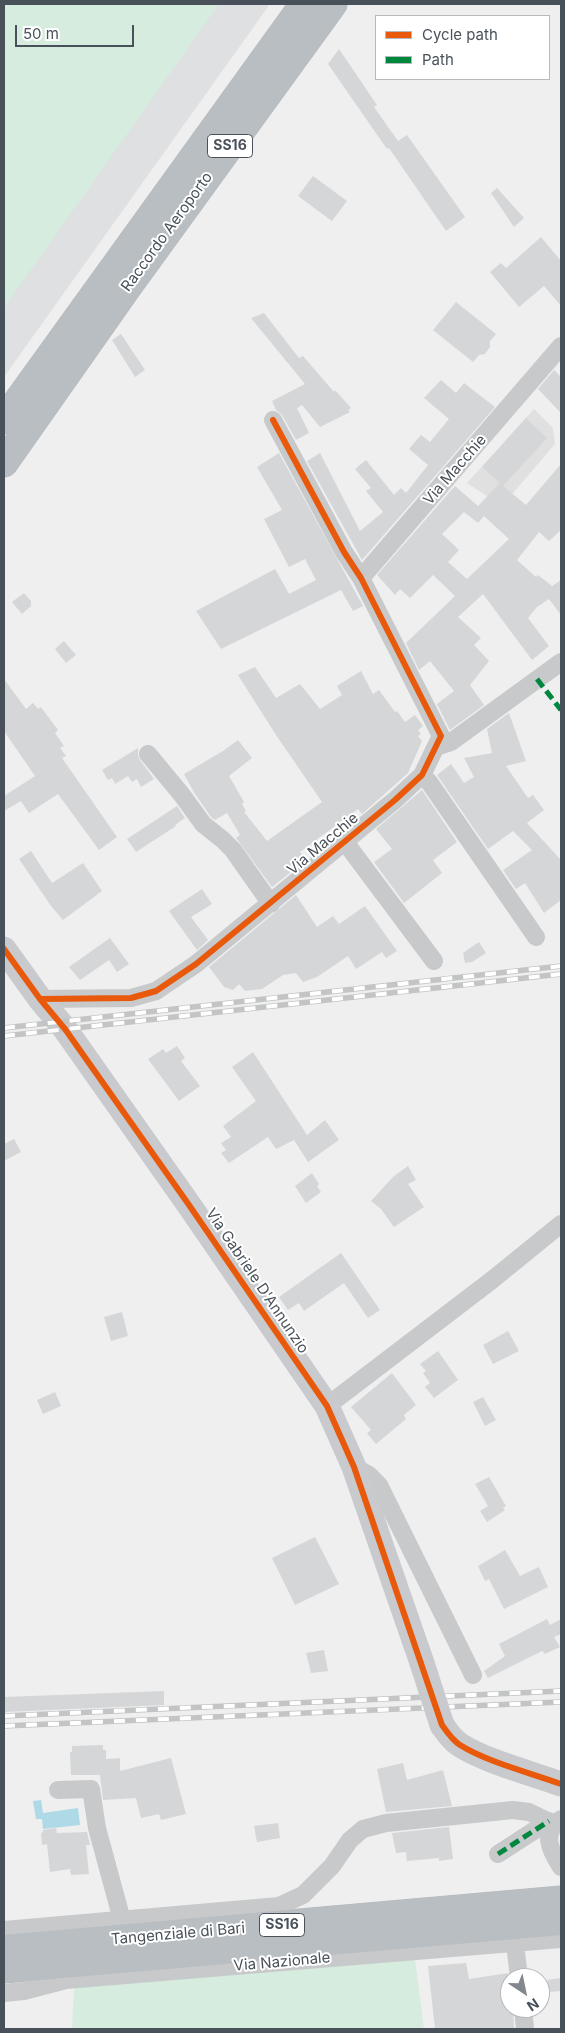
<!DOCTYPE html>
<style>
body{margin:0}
#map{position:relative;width:565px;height:2033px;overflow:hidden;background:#efefef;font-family:Inter,sans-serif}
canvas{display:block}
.frame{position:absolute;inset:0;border:5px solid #485159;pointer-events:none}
.legend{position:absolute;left:375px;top:15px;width:175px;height:65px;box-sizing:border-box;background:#fff;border:1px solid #b6b9bd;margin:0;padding:6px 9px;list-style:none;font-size:15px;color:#485159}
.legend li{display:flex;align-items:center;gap:10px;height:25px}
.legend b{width:25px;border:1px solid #b6b9bd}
.north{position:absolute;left:500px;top:1968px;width:50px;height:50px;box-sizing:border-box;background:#fff;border:1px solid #b6b9bd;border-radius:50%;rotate:146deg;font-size:14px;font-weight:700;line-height:20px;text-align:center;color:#485159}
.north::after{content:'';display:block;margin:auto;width:18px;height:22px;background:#82888e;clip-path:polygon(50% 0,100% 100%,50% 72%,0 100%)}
.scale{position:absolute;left:15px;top:25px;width:119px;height:22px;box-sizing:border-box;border:2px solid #485159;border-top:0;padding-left:6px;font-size:15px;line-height:18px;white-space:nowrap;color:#485159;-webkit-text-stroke:4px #fff;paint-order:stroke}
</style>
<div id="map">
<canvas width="565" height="2033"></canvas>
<div class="frame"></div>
<ul class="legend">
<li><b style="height:6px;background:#e8590c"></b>Cycle path</li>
<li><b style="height:6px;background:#00873e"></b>Path</li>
</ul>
<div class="north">N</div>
<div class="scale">50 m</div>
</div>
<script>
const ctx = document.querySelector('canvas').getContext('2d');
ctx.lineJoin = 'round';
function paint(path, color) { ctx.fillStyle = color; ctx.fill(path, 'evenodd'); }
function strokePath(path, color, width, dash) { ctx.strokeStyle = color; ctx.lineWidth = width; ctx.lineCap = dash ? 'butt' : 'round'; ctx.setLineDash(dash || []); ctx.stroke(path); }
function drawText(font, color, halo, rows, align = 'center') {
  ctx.font = font + ' Inter,sans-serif'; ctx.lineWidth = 4; ctx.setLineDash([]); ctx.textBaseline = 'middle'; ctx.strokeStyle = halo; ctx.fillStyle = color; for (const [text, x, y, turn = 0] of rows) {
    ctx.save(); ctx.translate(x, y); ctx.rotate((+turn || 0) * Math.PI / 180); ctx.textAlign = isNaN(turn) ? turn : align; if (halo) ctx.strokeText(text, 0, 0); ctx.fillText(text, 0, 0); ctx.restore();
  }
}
paint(new Path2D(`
 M534 409 553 428 555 444 502 506 467 483Z`), '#e1e0e0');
paint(new Path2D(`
 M4 4H270L4 377Z`), '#dfe0e2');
paint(new Path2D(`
 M4 4H219L4 308Z
 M415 1959 424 2029H72L74 1988Z`), '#d6ecdf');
paint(new Path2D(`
 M41 1800 43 1813 78 1808 80 1825 43 1829 42 1819H36L33 1801Z`), '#aed9e6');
paint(new Path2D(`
 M339 49 377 105 374 107 398 141 407 135 465 217 446 231 389 148 387 149 328 64Z
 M313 176 347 201 332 221 298 196Z
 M497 188 524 218 514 227 491 193Z
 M541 237 561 261V306L544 286 519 307 490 272 501 263 506 268Z
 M456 302 496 334 490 341V347L485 354 479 355 473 362 433 330Z
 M264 313 299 358 303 356 334 392 335 390 351 408 348 410 350 412 320 427 302 405 297 408 309 433 296 440 282 415 276 410 272 401 305 384 251 318Z
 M121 334 145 370 135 377 112 340Z
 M554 370 561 377V413L538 389Z
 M441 380 456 393 464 383 495 407 362 560 307 461 320 453 360 531 383 512 366 491 371 488 355 469 366 460 394 495 401 488 406 493 428 465 409 449 421 435 430 442 449 419 424 398Z
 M526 418 547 438 503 486 526 505 561 464V530L549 541 539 532 517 560 536 577 538 575 552 586 561 580V615L549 599 537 607 528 618 549 646 532 660 483 594 458 617 481 638 474 645 489 661 470 685 484 705 450 730 437 704 454 691 430 661 419 670 406 643 455 596 433 575 410 598 400 589 395 595 377 575 455 486 478 506 500 483 482 467ZM464 512 478 523 484 516 509 539 467 579 448 562 459 550 442 534Z
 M279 453 363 606 353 611 341 590 221 649 196 611 275 569 289 594 316 580 305 559 289 567 264 519 282 510 257 467Z
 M24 593 31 601V606L22 614 12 602Z
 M64 641 76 655 66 663 55 649Z
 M255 667 276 698 300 684 320 709 342 695 337 686 361 671 373 694 379 690 395 712 397 711 405 722 415 715 423 726 418 730 421 734 418 736 422 741 408 773 362 814 358 809 300 852 306 860 272 887 236 838 240 835 227 813 215 820 211 817 195 794 184 774 223 751 238 740 252 758 229 776 244 802 242 804 246 811 244 812 267 841 322 802 276 735 238 675Z
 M4 679 26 709 33 703 38 709 41 707 58 730 55 733 64 746 60 748 66 756 62 758 117 837 99 850 58 794 29 813 21 801 4 811V796L35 776 4 731Z
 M509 713 526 761 506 766 528 798 533 795 544 810 527 823 561 860V900L544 913 525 883 516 889 503 870 532 850 513 831 488 849 437 775 451 764 464 783 474 777 464 758 492 753 487 729Z
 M138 748V755L140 760 154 779 141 787 137 779 132 782 128 776 115 784 112 778 108 780 102 770Z
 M422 790 457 842 433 860 442 873 404 903 374 862 392 849 376 829Z
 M177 806 185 818 175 825 176 826 136 852 127 839Z
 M31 851 52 883 83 863 102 891 63 920 51 906 19 859Z
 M202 889 212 904 191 917 208 940 197 950 169 911Z
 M296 895 317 927 333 916 339 924 365 906 397 951 386 958 382 952 356 969 348 956 317 977 303 982 296 973 283 975 262 989 245 991 239 984 233 990 224 987 209 967Z
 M110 938 129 964 117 972 109 960 80 980 69 967Z
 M479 942 486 953 472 962 465 963 463 953Z
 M177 1046 185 1058 181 1061 200 1086 179 1101 148 1059 163 1049 166 1053Z
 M253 1052 307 1135 325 1120 339 1140 308 1162 294 1140 276 1149 268 1137 229 1163 221 1153 226 1150 221 1143 231 1137 223 1126 256 1101 232 1067Z
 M14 1139 21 1152 4 1161V1144Z
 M408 1166 416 1180 408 1184 424 1207 394 1227 381 1209 371 1201 393 1177Z
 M312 1173 319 1184 317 1186 321 1192 306 1203 295 1186Z
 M341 1253 380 1310 368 1318 344 1283 304 1311 299 1303 288 1310 279 1297Z
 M122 1312 128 1336 111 1341 104 1317Z
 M508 1331 519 1351 493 1364 483 1345Z
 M438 1351 458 1380 434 1398 425 1387 430 1383 423 1373 426 1371 420 1364Z
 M392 1373 416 1405 404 1415 406 1419 376 1444 367 1433 371 1430 351 1407Z
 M55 1392 61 1406 43 1414 37 1400Z
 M483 1397 496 1420 485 1426 473 1402Z
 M489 1477 506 1506 503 1508 505 1510 487 1522 480 1511 488 1506 475 1484Z
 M315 1537 339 1584 295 1605 272 1558Z
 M505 1550 520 1576 539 1567 548 1587 504 1609 489 1579 485 1581 478 1566Z
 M547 1619 550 1625 561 1619V1634L554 1637 560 1647 545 1654 542 1651 488 1678 484 1671 505 1656 499 1644Z
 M324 1650 328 1671 311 1673 306 1653Z
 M164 1691V1705L4 1712V1697Z
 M103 1745V1750H106V1759L120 1758V1771L171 1758 186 1814 161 1820 159 1814 141 1818 136 1798 103 1800 100 1775H71L70 1752H72V1746Z
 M403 1763 407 1780 443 1770 452 1806 386 1812 377 1769Z
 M278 1823 280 1838 257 1842 254 1826Z
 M449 1827 453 1859 439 1861V1858L407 1861 406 1852 396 1853 392 1833Z
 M56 1828 57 1833 87 1832 90 1845H86L89 1874 71 1875 70 1869 50 1872 47 1844 42 1845 41 1833 43 1832V1830Z
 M466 1963 469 1979 508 1973 510 1983V2008H513L514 2029H435L428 1966Z
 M561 1978V1991L549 1992 547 1980Z`), '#d5d6d8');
const highway = new Path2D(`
 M4 420 304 4
 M4 463 127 288 333 4
 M4 1949 561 1900
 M4 1969 561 1921`);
strokePath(highway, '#b5b9bd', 29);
strokePath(new Path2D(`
 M361 578 561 346
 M436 747 451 742 561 662
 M148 754 182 795 203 824 223 840 233 850 271 904
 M422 775 429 782 536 937
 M345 842 434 961
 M40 999 131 998 156 991 196 964 395 800 422 775 441 736 361 578 344 552 273 420
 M327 1406 492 1280 561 1224
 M354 1467 369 1475 379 1485 473 1675
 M58 1790 91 1789 97 1828 122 1920
 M561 1819C541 1833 550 1850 561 1867
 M498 1854 549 1821
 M4 1930 279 1906 303 1895 332 1866 350 1840 363 1829 386 1823 513 1810 529 1812 554 1824
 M515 1943 519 1978
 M4 1993 24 1991 66 1980 561 1939
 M523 2008 525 2029`), '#c7c9ca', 18);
strokePath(new Path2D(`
 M4 949 40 999 65 1029 189 1205 327 1406 354 1467 422 1663
 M442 1725C447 1732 452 1740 460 1745 487 1762 531 1773 561 1784`), '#c8cacd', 25);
strokePath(highway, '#b9bec2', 28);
const rail = new Path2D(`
 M4 1028 561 966
 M4 1036 561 974
 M4 1716 561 1691
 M4 1726 561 1702`);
strokePath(rail, '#c3c4c5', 5.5);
strokePath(rail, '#fff', 4, [11]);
strokePath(new Path2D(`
 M422 1663 442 1725`), '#c8cacd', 25);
strokePath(new Path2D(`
 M537 679 561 710
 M498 1854 549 1821`), '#00873e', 5, [10, 5]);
strokePath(new Path2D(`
 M4 949 40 999 65 1029 189 1205 327 1406 354 1467 442 1725C447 1732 452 1740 460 1745 487 1762 531 1773 561 1784
 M40 999 131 998 156 991 196 964 395 800 422 775 441 736 361 578 344 552 273 420`), '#e8590c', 6);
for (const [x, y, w] of [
 [230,146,45],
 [282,1925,45]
]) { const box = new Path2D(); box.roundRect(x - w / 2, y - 11.5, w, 23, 4); ctx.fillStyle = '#fff'; ctx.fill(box); strokePath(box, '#485159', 1); }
drawText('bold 14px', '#485159', null, [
 ["SS16",230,146],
 ["SS16",282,1925]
]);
drawText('15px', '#485159', '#fff', [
 ["Raccordo Aeroporto",167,232,-54],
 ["Via Macchie",455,470,-49],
 ["Via Macchie",323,844,-40],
 ["Via Gabriele D'Annunzio",257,1281,56],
 ["Tangenziale di Bari",178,1934,-5],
 ["Via Nazionale",282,1962,-5]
]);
</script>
